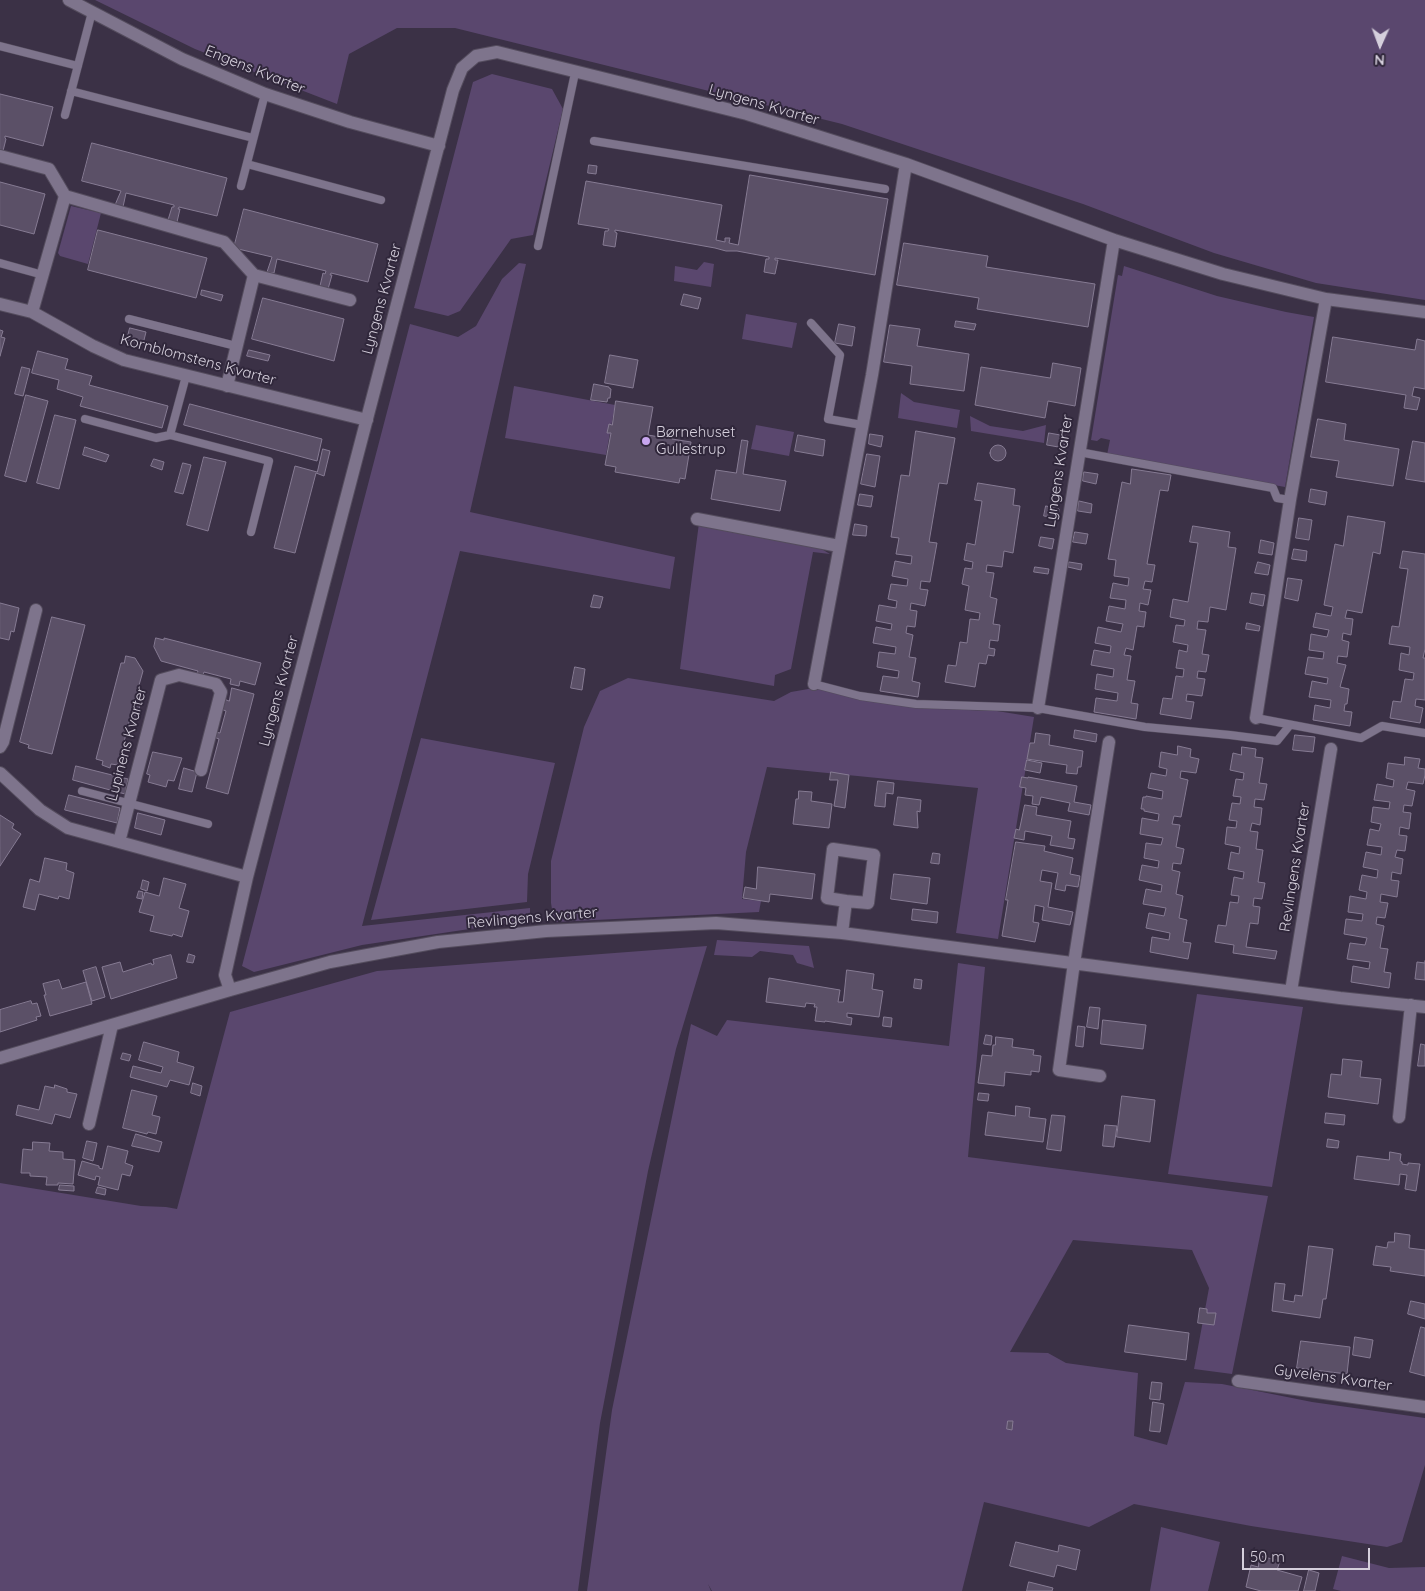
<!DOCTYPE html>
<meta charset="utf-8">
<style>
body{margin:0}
#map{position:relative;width:1425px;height:1591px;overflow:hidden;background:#3b3146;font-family:Quicksand,sans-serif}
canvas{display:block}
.north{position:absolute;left:1355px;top:20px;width:50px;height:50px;-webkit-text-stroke:4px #30273b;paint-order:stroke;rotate:182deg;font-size:14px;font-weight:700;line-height:20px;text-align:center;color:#d5cfdc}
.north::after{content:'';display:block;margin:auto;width:18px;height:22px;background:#d5cfdc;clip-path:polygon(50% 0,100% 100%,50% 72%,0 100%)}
.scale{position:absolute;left:1242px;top:1548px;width:128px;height:22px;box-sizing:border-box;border:2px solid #d5cfdc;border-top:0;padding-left:6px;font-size:15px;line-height:18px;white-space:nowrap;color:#d5cfdc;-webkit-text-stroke:4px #30273b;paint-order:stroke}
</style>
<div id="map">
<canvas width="1425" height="1591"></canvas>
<div class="north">N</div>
<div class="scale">50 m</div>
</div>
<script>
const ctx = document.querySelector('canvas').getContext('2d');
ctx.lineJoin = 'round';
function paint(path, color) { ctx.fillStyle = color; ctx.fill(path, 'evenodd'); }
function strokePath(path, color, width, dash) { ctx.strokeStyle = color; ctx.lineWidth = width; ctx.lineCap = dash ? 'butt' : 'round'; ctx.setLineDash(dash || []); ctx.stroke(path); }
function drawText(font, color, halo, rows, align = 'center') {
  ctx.font = font + ' Quicksand,sans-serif'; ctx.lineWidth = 4; ctx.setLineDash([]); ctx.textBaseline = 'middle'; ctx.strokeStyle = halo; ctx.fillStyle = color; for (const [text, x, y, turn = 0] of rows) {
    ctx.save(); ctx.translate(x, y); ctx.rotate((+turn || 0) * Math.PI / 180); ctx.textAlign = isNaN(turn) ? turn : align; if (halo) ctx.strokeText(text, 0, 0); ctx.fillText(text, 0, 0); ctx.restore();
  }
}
paint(new Path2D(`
 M95 0H1425V300L1316 283 1214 253 1083 204 842 124 455 28H397L349 54 337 104 195 49Z
 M492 74 552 89 563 109 533 235 511 239 460 311 448 316 414 308 473 82Z
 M71 206 101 213 88 264 60 256 58 253Z
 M704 262 714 264 711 287 674 281 675 266 697 270Z
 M519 263 526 264 470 512 675 557 670 589 460 551 362 926 530 908V920L362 945 254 972 242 966 410 324 458 337 476 326 502 279Z
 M1124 266 1217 296 1286 312 1314 317 1285 487 1107 455 1110 440 1101 438 1097 441 1091 440 1118 275 1122 276Z
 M746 314 797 323 792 348 742 339Z
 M514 386 615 405 606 455 505 438Z
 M901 393 914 402 960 410 957 428 898 418Z
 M970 416 990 426 1023 431 1046 425 1044 443 971 431Z
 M756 425 794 432 789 456 751 449Z
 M699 523 818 547 830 554 813 552 791 669 775 675 774 686 680 669Z
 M628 678 774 701 791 692 814 688 861 699 919 708 997 711 1034 717 998 939 956 933 978 788 767 767 746 852 742 899 761 901 759 912 554 922 551 903V861L584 727 600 691Z
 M421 738 555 763 528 874 527 902 371 920Z
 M717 940 809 946 814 968 797 963 793 955 760 951 752 957 714 955Z
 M707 946 676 1049 648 1171 600 1423 578 1591H0V1183L141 1206 166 1207 177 1209 230 1012 377 971Z
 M958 963 985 967 968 1157 1268 1196 1232 1374 1194 1369 1209 1288 1192 1250 1073 1240 1010 1352 1048 1353 1066 1363 1138 1373 1134 1436 1167 1445 1185 1382 1222 1384 1312 1402 1425 1418V1465L1402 1542 1387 1547 1251 1526 1134 1504 1089 1527 984 1502 962 1591H712L708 1584 711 1591H587L612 1410 691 1024 717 1036 727 1020 949 1046Z
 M1197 994 1303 1007 1272 1187 1168 1174Z
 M1161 1527 1220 1542 1208 1591H1150Z
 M1342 1556 1389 1568 1425 1567V1591H1341L1333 1589Z`), '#5a476e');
const building = new Path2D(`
 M0 94 53 107 43 146 5 136V138L6 139 3 151 0 150Z
 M92 143 227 178 217 216 179 207 178 209H180L177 222 168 220 172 207H174V205L126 193 123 207 115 205 121 191 82 181Z
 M589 165 597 166 596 174 588 173Z
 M750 175 888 199 875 275 775 258V260H778L775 274 764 272 766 259H769V257L737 251H726L715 248 615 230V232L617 233 615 247 603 245 605 231H608L609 229 578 224 586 181 722 205 716 240 725 242V238H730L729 243 738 245Z
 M0 182 45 194 34 234 0 225Z
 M244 209 378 244 368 282 331 273 330 275H332L328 289 320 286 323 273 325 274 326 271 277 259 274 273 267 272 272 257 234 248Z
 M98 230 207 258 196 298 88 270Z
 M904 243 988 256 986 267 1095 284 1088 327 977 309 979 298 897 285Z
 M202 290 223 295 221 301 201 295Z
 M684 294 701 298 698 309 681 305Z
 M263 298 344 319 334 361 252 339Z
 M956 321 976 324 974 330 955 327Z
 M839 324 855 327 852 346 835 343Z
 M890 325 920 329 917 346 969 354 964 391 910 384 912 366 884 362Z
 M130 328 146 332 143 344 127 340Z
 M0 330 3 331 1 337 5 338 0 356Z
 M1333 337 1415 350 1417 339 1425 341V389L1414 387 1412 396 1420 398 1417 410 1404 408 1406 395 1326 382Z
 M249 350 270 355 268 361 247 356Z
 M38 351 68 359 65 369 92 376 89 385 168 406 162 428 80 406 83 397 57 389 59 380 32 373Z
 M610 355 638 360 633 388 605 383Z
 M1053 363 1081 368 1075 406 1048 401 1045 418 975 405 981 367 1050 378Z
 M22 367 30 369 23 396 15 394Z
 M594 384 609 387V388L611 389 610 398H608L607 402 591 400Z
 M26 395 48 401 26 482 5 476Z
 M616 401 653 407 648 435 665 438V435L673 436 672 439 691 442 685 479 680 478 679 483 615 472 616 467 605 465 611 433H607L609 424 612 425Z
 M190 404 322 439 317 461 184 425Z
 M55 415 76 420 59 489 37 483Z
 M1318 419 1346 424 1344 440 1399 449 1393 486 1336 477 1339 461 1311 457Z
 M916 431 955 438 947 484 939 483 929 542 937 543 930 582 921 581 920 589 928 590 925 606 911 603 910 610 917 611 915 627 907 626 906 633 913 635 909 657 916 658 912 681 920 683 918 697 880 691 883 676 898 678 899 671 877 667 879 652 895 654 896 647 873 643 876 627 891 630 892 624 876 621 879 605 896 608 897 601 888 599 891 584 907 586 908 579 892 576 895 561 911 564 912 556 896 554 899 538 891 537 901 475 909 476Z
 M1049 433 1066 436 1064 448 1047 445Z
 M870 434 883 436 881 447 869 444Z
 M798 435 825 440 823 456 795 451Z
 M742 440 748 441 743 474 786 481 780 511 711 499 716 470 736 473Z
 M1413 441 1425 443V482L1406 479Z
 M990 453a8 8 0 1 1 16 0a8 8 0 1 1-16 0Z
 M85 447 109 455 106 462 83 455Z
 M323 449 330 451 324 476 316 473 295 553 274 548 295 466 317 472Z
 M867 454 880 456 875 487 861 484Z
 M204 457 226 462 208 531 187 525Z
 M154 459 164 462 162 470 151 466Z
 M183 463 191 465 183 494 175 492Z
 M1132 469 1171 475 1168 491 1160 490 1147 564 1155 565 1152 582 1145 581 1143 589 1151 590 1148 605 1140 603 1139 611 1146 612 1144 627 1137 626 1133 650 1126 648 1124 655 1131 656 1127 680 1135 681 1131 703 1138 704 1136 719 1094 712 1096 698 1117 701 1118 693 1095 689 1097 674 1113 677 1114 669 1091 665 1094 650 1110 653 1111 646 1095 643 1098 627 1121 632 1123 624 1106 621 1109 606 1125 609 1126 600 1110 598 1113 583 1128 586 1129 578 1114 576 1116 560 1108 559 1122 482 1130 484Z
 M1084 472 1098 474 1096 484 1083 481Z
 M978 483 1015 489 1013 505 1020 506 1013 553 1004 551 1002 567 987 565 986 572 994 573 990 597 997 599 993 624 1000 625 998 641 990 640 989 648 995 649 994 656 988 655 986 664 979 663 975 687 945 682 948 665 956 666 960 642 967 643 970 619 979 620 980 613 965 610 969 586 962 584 965 568 972 569 973 562 964 560 967 543 975 545 982 501 975 500Z
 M1311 489 1327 492 1325 505 1309 502Z
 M860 494 873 496 871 507 858 505Z
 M1079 501 1092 504 1091 513 1078 511Z
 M1046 506 1059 509 1058 518 1044 516Z
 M1348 516 1385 522 1380 554 1373 552 1362 613 1347 610 1345 618 1353 619 1351 635 1343 633 1342 640 1349 642 1347 657 1338 656 1337 663 1346 665 1340 687 1349 689 1347 704H1345L1344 711 1352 712 1350 726 1313 720 1315 705 1330 708 1331 700 1309 697 1312 681 1327 684 1328 678 1305 674 1308 657 1323 659 1324 652 1309 650 1311 634 1327 637 1329 630 1313 627 1316 613 1331 616 1333 607 1324 605 1335 544 1343 546Z
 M1299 518 1312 520 1309 540 1296 538Z
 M855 524 867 526 866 536 853 535Z
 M1193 526 1230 532 1228 547 1236 548 1226 610 1210 607 1208 622 1198 621 1197 629 1206 630 1202 654 1209 655 1206 672 1198 671 1197 678 1205 679 1202 696 1187 694 1186 701 1194 702 1191 719 1160 714 1163 698 1172 699 1176 676 1183 677 1184 669 1176 668 1179 650 1187 652 1188 645 1173 642 1176 625 1184 626 1185 620 1170 617 1173 599 1188 602 1198 543 1190 542Z
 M1075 532 1088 534 1086 544 1073 542Z
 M1041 537 1054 539 1052 549 1039 546Z
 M1261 540 1274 543 1272 555 1259 553Z
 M1294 549 1307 551 1306 561 1292 559Z
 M1403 551 1425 554V649L1423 658H1425V700L1416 699 1415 706 1423 708 1420 723 1390 718 1393 701 1401 702 1405 679 1413 680 1414 673 1399 670 1401 653 1409 655 1410 647 1389 644 1392 626 1399 627 1408 569 1400 568Z
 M1069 562 1082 564 1081 570 1068 567Z
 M1258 562 1270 565 1268 575 1255 573Z
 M1035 567 1049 569 1048 574 1034 572Z
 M1288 578 1302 580 1298 601 1285 598Z
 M1252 593 1265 595 1263 606 1250 603Z
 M594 595 603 597 600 608 591 607Z
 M0 603 19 608 14 632 11 631 9 640 0 638Z
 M52 617 85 625 52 754 28 748 29 745 20 742Z
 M1247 623 1260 626 1259 631 1246 629Z
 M156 638 164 640V638L261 663 255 685 240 681 239 686 230 684 231 679 204 672 202 678 196 676 198 671 161 661 154 647Z
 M126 656 135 658 143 671 134 703 140 705 137 716 131 715 118 765 111 764 110 768 102 765 103 761 96 759 121 663H124Z
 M575 667 585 669 582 690 571 688Z
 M232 688 254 694 228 794 206 788 219 739 214 737 215 732 220 733 226 711 221 709 224 699 229 701Z
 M1075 730 1097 734 1096 742 1074 738Z
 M1036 733 1050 735 1049 745 1083 751 1081 767H1078L1077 774 1066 773 1067 765 1027 759 1030 743H1034Z
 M1295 735 1315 737 1313 752 1293 750Z
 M1178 746 1191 749 1190 757 1199 759 1196 773 1181 771 1180 778 1188 780 1181 817 1174 816 1172 824 1180 825 1176 847 1184 849 1181 864 1173 863 1172 870 1180 872 1176 894 1183 896 1179 918 1187 920 1183 942 1191 943 1188 959 1150 952 1152 937 1169 940 1170 933 1146 928 1149 913 1164 916 1166 908 1143 904 1146 889 1161 892 1162 885 1139 880 1142 865 1158 868 1159 861 1144 858 1146 843 1161 845 1163 838 1140 834 1142 818 1158 821 1159 814 1144 811V809H1141L1143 797H1146V796L1162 799 1163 791 1148 788 1151 773 1166 776 1167 769 1159 767 1161 752 1177 755Z
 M1242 747 1256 749 1255 757 1263 758 1259 783 1267 784 1264 800 1255 799 1254 807 1262 808 1260 825 1252 823 1250 831 1258 832 1256 849 1263 850 1258 882 1265 883 1262 899 1254 898 1253 906 1260 907 1258 924 1250 923 1246 947 1277 951 1275 959 1233 953 1234 945 1215 942 1218 925 1226 926 1230 902 1238 903 1239 896 1231 895 1234 877 1243 879 1244 872 1228 869 1231 852 1239 854 1240 847 1225 844 1227 827 1236 828 1237 821 1229 820 1232 803 1240 804 1241 797 1233 796 1236 779 1243 780 1244 773 1230 770 1233 753 1241 755Z
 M153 752 182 758 174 781 168 780 166 787 148 782 150 775 147 774Z
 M1405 757 1420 759 1418 768 1425 769V775L1423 784 1408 782 1406 789 1415 791 1412 806 1404 805 1403 812 1411 813 1409 829 1400 827 1399 835 1407 836 1405 851 1397 850 1395 857 1403 859 1401 874 1392 872 1391 880 1399 881 1397 897 1381 894 1380 902 1388 903 1385 918 1377 917 1376 924 1384 926 1380 948 1388 949 1384 972 1391 973 1389 988 1351 982 1353 966 1369 969 1370 962 1347 959 1350 943 1365 945 1367 938 1344 934 1346 919 1362 921 1363 914 1348 912 1350 896 1366 899 1367 892 1359 890 1362 875 1377 878 1378 870 1363 867 1366 852 1381 855 1382 847 1367 845 1370 829 1379 831 1381 824 1371 822 1373 807 1389 809 1390 802 1374 800 1377 784 1393 787 1394 780 1386 778 1388 763 1404 765Z
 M1027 760 1042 763 1040 773 1025 770Z
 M76 766 128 779 125 794 73 780Z
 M184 768 197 772 192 792 179 789Z
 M831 772 849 775 845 808 834 806 838 780H830Z
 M1022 777 1028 778V777L1077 786 1074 802 1091 805 1089 815 1068 811 1070 803 1041 797 1039 805 1032 804 1033 796 1025 795 1026 788 1020 787Z
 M878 781 894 783 893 794 886 793 885 807 875 806Z
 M799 791 812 792 811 801 832 804 829 828 793 824 796 799H798Z
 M69 795 120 808 117 823 65 810Z
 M898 797 921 800 920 812 917 811 918 828 894 825Z
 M1025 805 1037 807 1036 815 1071 821 1068 838 1075 839 1073 849 1050 845 1052 836 1025 831 1024 840 1014 838 1016 829 1019 830Z
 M138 813 165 820 161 835 135 828Z
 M0 815 14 824 12 828 21 834 0 866Z
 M1016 842 1045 846 1044 851 1073 858 1070 874 1080 876 1078 887 1066 885 1065 891 1055 889 1058 873 1042 870 1040 881 1052 883 1048 907 1073 912 1070 925 1042 920 1044 907 1035 905 1033 922 1039 923 1035 942 1002 936 1008 900H1006Z
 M933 853 940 854 939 864 931 863Z
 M45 858 67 863 66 870 74 873 69 899 59 896 58 899 39 894 35 910 23 907 30 879 39 882Z
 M758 867 815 874 812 899 770 894 769 902 743 898 745 887 756 889Z
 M894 874 930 878 927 904 891 899Z
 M164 878 186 884 179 908 189 911 182 937 173 934 172 936 150 931 154 916 139 912 145 892 159 896Z
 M143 880 149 882 147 891 141 889Z
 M139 891 143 892 142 899 137 898Z
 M913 909 938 912 937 923 912 920Z
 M189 954 195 956 193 963 187 962Z
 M171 955 177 978 111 999 102 967 120 962 123 972 151 963 152 965 154 964 153 960Z
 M1425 961V980L1415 979 1417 962 1425 963Z
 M96 967 105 997 92 1001 83 971Z
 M847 970 874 974 872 989 883 991 879 1017 847 1013V1017L852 1018 851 1025 825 1021V1022L815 1021 817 1007H814L815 1004 806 1003 805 1007 766 1002 769 978 840 990 838 1002H843Z
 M915 979 922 980 921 989 914 988Z
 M59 980 62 989 86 982 92 1004 50 1016 44 995H46L43 984Z
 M31 1001 32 1004 37 1003 41 1016 36 1017 37 1020 0 1032V1010Z
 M1090 1007 1100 1008 1098 1029 1087 1027Z
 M884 1017 892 1018 891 1027 883 1026Z
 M1103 1020 1146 1025 1143 1049 1101 1044Z
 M1078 1026 1085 1027 1083 1047 1076 1046Z
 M986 1035 992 1036 991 1045 984 1044Z
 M996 1037 1013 1039 1012 1047 1034 1050 1033 1055 1041 1056 1039 1072 1031 1071V1075L1005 1072 1004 1086 978 1083 982 1055 992 1056 993 1045H995Z
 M144 1042 179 1052 177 1062 194 1067 189 1085 170 1080 167 1087 130 1077 133 1066 161 1073 163 1067 139 1060Z
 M1421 1044 1425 1045V1066H1418Z
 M123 1053 131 1055 129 1061 121 1059Z
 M1343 1059 1362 1061 1360 1077 1381 1079 1378 1104 1328 1097 1331 1074 1341 1075Z
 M193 1083 202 1086 200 1096 191 1093Z
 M55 1085 67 1089V1092L77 1094 70 1118 55 1114 52 1124 16 1115 18 1105 39 1110 45 1086 54 1088Z
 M132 1090 157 1096 152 1115 160 1117 156 1134 148 1132 147 1134 123 1128Z
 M979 1093 989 1094 988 1101 978 1100Z
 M1122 1096 1155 1100 1150 1142 1117 1137Z
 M1016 1106 1030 1108 1029 1117 1046 1119 1043 1142 985 1135 988 1112 1015 1116Z
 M1326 1113 1345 1115 1344 1125 1325 1123Z
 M1052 1115 1065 1116 1061 1151 1047 1149Z
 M1105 1125 1117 1126 1114 1147 1103 1146Z
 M136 1134 162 1142 159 1152 132 1146Z
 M1328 1139 1339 1141 1338 1148 1327 1147Z
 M87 1141 97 1143 93 1161 83 1158Z
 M33 1142 50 1143 49 1151 63 1152V1159L75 1160 73 1184 58 1183V1185H46L47 1177 30 1176V1173H21L23 1149 32 1150Z
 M108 1146 128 1151 125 1163 133 1166 130 1176 122 1174 118 1190 98 1185 100 1177 96 1176 95 1180 78 1175 82 1161 99 1166V1168L102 1169Z
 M1390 1152 1401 1154 1400 1161 1402 1162V1164L1408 1165V1163L1420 1164 1416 1191 1405 1189 1407 1175 1400 1174 1399 1185 1354 1179 1357 1156 1389 1160Z
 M60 1185 74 1186V1191L59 1190Z
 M98 1187 106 1189 105 1195 96 1193Z
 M1395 1233 1410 1235 1409 1248 1425 1250V1276L1390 1271 1391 1267 1373 1265 1376 1246 1387 1248 1388 1242H1394Z
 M1309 1246 1333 1249 1326 1299H1323L1320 1318 1272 1311 1275 1283 1285 1284 1283 1300 1294 1302 1295 1295 1302 1296Z
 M1411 1301 1425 1304V1319L1408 1314Z
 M1200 1308 1207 1309V1313H1216L1214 1325 1198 1323Z
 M1129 1325 1189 1333 1186 1360 1125 1352Z
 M1421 1327 1425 1328V1376L1410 1372Z
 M1355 1337 1373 1340 1370 1358 1353 1355Z
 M1301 1341 1350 1347 1347 1374 1297 1368Z
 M1152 1382 1162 1383 1160 1400 1150 1399Z
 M1153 1402 1164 1404 1160 1432 1150 1431Z
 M1008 1421H1013L1012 1430 1007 1429Z
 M1016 1542 1058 1552 1059 1545 1080 1550 1076 1570 1057 1565 1054 1577 1010 1566Z
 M1260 1556 1280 1561 1277 1570 1302 1577 1298 1591H1261L1246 1587 1251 1565 1258 1567Z
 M1309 1570 1319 1573 1315 1591H1304Z
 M1029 1582 1053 1588 1052 1591H1027Z`);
paint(building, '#5b5067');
strokePath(building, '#867b93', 1);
const lane = new Path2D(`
 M0 46 78 66
 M71 91 253 138
 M65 115 92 12
 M594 141 885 189
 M247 164 381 200
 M241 186 265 94
 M538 246 575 73
 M0 263 43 275
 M129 319 236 346
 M811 323 840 355 828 419 862 425
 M186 376 170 435 269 461 251 532
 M85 419 156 438 170 435
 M1079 452 1273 488 1277 498 1290 500
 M814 684 860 696 916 704 1038 708 1145 727 1230 735 1277 741 1290 725
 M1256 718 1361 738 1382 726 1425 733
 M82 791 208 824`);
const street = new Path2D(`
 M69 0 182 59 265 94 350 122 439 146
 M0 156 49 169 65 196 224 242 254 275 350 300
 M0 304 32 312 93 346 124 360 367 420
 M32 312 65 196
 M227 386 254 275
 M697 519 839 546
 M814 684 872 375 906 164
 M1038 708 1114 240
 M1256 718 1290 500 1326 299
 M0 747 3 742 36 610
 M0 773 40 810 68 828 247 877
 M119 842 161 680 179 675 216 684 221 692 201 770
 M842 933 846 901 827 898 833 849 874 855 868 903 846 901
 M230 990 225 975 247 877 453 90 462 68 476 56 497 52 747 114 906 164 1114 240 1223 274 1326 299 1425 312
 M1291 991 1331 749
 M0 1058 230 990 330 962 373 954 438 942 546 931 716 923 842 933 1340 998 1425 1007
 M1100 1076 1059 1070 1074 963 1109 742
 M1399 1117 1411 1005
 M89 1124 112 1025
 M1238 1381 1425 1407`);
strokePath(lane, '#544c5d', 9);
strokePath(street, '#544c5d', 14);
strokePath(lane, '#7e748c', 8);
strokePath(street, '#7e748c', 12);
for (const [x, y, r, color] of [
 [646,441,5,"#c8a6ef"]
]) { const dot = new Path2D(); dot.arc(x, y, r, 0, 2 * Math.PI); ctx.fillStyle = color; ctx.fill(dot); strokePath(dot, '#30273b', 2); }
drawText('15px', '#d5cfdc', '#30273b', [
 ["Engens Kvarter",255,70,22],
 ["Lyngens Kvarter",764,105,16],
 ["Lyngens Kvarter",382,299,-75],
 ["Kornblomstens Kvarter",198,360,15],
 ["Lyngens Kvarter",1059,471,-81],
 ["Lyngens Kvarter",279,691,-75],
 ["Lupinens Kvarter",127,744,-75],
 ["Revlingens Kvarter",1295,867,-81],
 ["Revlingens Kvarter",532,918,-5],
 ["Gyvelens Kvarter",1333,1378,8]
]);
drawText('15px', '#d5cfdc', '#30273b', [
 ["Børnehuset",656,432],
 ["Gullestrup",656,449]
], 'left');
</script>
